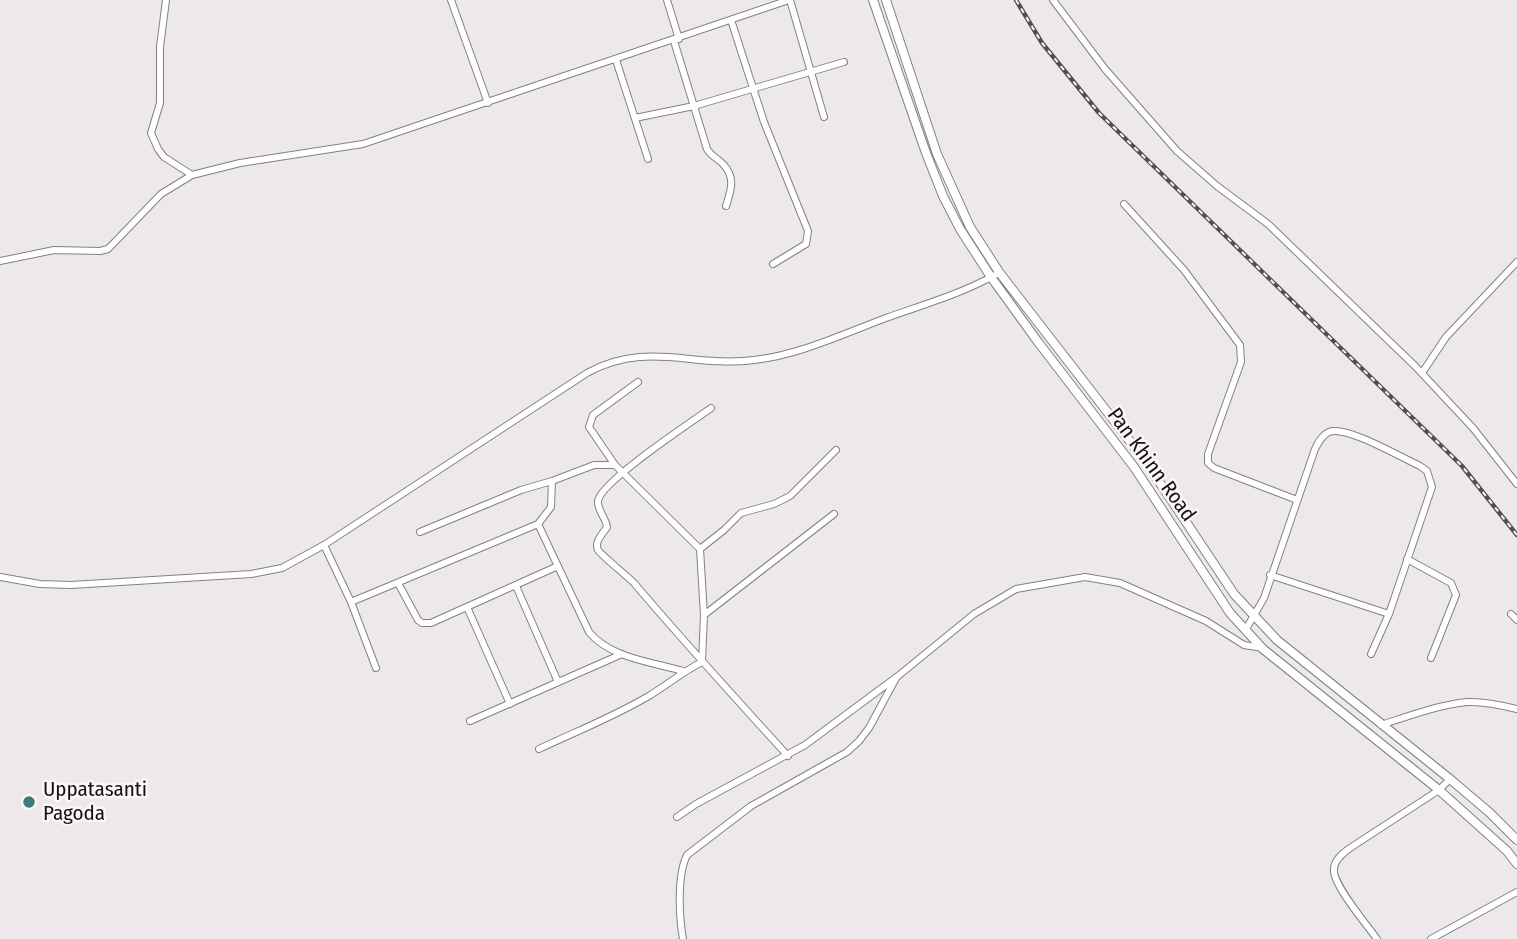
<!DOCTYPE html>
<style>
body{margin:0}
canvas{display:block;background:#ede9ea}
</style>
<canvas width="1517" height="939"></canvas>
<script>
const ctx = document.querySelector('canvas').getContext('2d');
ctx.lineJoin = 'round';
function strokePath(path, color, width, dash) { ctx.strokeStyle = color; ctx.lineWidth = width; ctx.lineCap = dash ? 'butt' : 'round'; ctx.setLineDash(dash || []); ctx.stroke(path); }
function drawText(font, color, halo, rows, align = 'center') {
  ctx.font = font + ' "Fira Sans Condensed",sans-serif'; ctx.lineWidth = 5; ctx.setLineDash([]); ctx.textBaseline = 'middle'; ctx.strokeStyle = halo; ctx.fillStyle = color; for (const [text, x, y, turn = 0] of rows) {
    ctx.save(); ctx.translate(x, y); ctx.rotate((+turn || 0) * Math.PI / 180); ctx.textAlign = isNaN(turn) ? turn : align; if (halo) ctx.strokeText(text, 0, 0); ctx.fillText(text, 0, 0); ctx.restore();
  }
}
const minor = new Path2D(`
 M166 0 160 47V103L151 133 158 149 164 157 192 175
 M451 0 488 103
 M667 0 679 39
 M790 0 824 117
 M1053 0 1105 69 1177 151 1217 186 1268 224 1415 366 1473 428 1517 484
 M731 20 764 122 808 231 806 244 773 264
 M674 41 707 149C711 156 717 158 723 164 736 178 731 190 726 206
 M616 60 648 159
 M635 118 694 106 844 62
 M1124 204 1184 270 1240 345 1241 362 1208 454V463L1214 468 1297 500
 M0 261 54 250 100 251 108 249 161 194 192 175 240 163 363 144 789 0
 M1422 373 1446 337 1517 262
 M711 408C692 422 600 482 598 501 597 510 606 518 607 527 603 534 594 541 598 550 602 556 626 575 634 583 684 642 736 699 788 756
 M552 481 551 507 538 524 589 632C610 658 652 662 683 671
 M420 532 521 490 552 481 594 465H615
 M324 545 351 602 376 668
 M700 549 724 530 741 513 774 504 790 496 836 450
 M1407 559 1451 583 1456 595 1431 658
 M1270 575 1389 614
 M0 577 40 584 71 585 251 574 282 568 324 545 587 373C646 340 693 368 754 360 799 355 843 334 886 318 922 305 961 294 995 275
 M398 583 418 620 422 623H431L558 566
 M516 586 558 682
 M351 602 538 524
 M467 607 510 704
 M1511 614 1517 620
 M704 615 834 514
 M1246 629 1264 598 1315 449C1318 443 1322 435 1329 432 1346 425 1402 458 1420 466L1427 471 1432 487 1389 614 1371 654
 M470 721 622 654
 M1381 725C1409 716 1438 705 1467 702 1484 701 1501 705 1517 709
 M539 749C575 732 613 717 647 697 666 686 682 672 702 662L704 615 700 549 615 465 589 427 593 415 638 382
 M677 817 696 804 805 745 898 676 974 614 1016 589 1085 577 1120 583 1206 621 1244 645 1263 648
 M683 939C679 917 677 875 687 855L751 806 847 752 859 741 869 728 896 678
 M1377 939C1367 925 1332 884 1334 869 1334 860 1343 853 1350 848L1439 790 1450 779
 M1431 939 1517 892`);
const major = new Path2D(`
 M873 0 926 153 943 196 960 229 991 277 1038 342 1134 467 1230 613 1263 649 1439 790 1507 851 1517 864
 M886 0 937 154 970 227 999 272 1146 462 1234 594 1277 640 1450 779 1490 813 1517 840`);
strokePath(minor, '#848082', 8);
strokePath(major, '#848082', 10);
strokePath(minor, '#fff', 6);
strokePath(major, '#fff', 8);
const rail = new Path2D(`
 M1016 0 1042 43 1099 113 1462 466 1517 535`);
strokePath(rail, '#514f50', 4.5);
strokePath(rail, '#fbf6f7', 2, [5]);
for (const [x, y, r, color] of [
 [29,802,7,"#387f7a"]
]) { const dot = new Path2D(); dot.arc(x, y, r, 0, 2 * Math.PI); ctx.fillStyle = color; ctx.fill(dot); strokePath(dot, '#fbf6f7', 2.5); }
drawText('21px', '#141313', '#fbf6f7', [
 ["Pan Khinn Road",1151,465,54]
]);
drawText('21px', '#141313', '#fbf6f7', [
 ["Uppatasanti",43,790],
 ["Pagoda",43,814]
], 'left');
</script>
